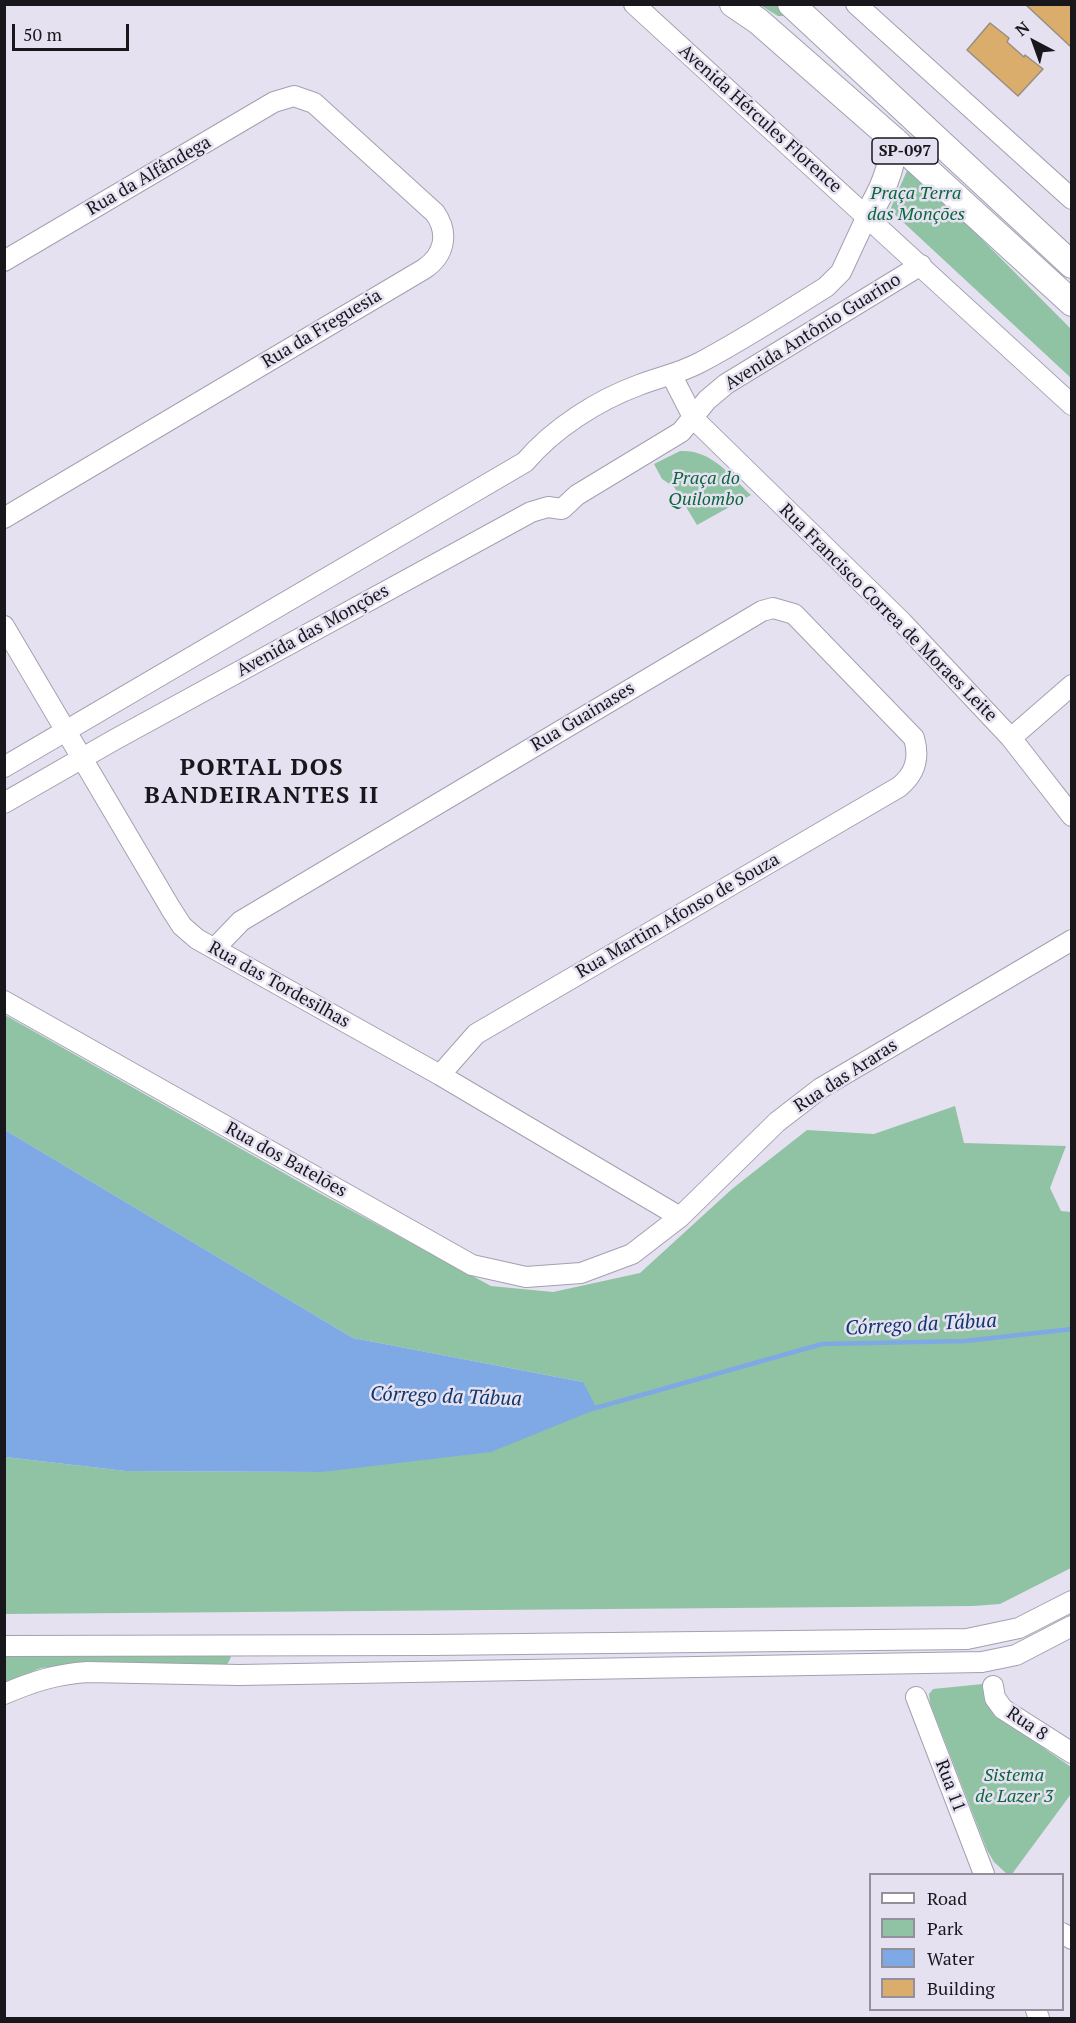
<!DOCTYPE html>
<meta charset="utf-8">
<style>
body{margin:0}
#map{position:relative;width:1076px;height:2023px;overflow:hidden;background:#e5e1f1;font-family:"PT Serif",serif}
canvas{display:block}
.frame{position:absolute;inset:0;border:6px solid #18171c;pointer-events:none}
.legend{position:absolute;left:869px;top:1873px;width:195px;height:138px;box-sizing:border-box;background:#e5e1f1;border:2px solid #93909c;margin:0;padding:8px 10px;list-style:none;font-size:18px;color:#18171c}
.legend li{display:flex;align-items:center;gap:12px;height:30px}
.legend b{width:30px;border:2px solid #93909c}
.north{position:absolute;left:1004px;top:12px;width:60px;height:60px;-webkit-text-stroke:4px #e5e1f1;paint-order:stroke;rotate:319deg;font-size:16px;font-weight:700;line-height:24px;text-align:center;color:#18171c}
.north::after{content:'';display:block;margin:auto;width:21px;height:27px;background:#18171c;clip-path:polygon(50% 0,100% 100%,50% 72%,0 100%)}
.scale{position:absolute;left:12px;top:24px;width:117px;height:27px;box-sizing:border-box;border:3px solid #18171c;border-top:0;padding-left:8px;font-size:18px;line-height:21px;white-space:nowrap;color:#18171c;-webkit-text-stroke:4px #e5e1f1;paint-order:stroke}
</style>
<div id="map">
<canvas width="1076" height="2023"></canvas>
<div class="frame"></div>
<ul class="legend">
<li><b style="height:8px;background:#fff"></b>Road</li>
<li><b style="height:16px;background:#90c3a3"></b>Park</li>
<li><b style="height:16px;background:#7ea9e4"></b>Water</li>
<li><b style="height:16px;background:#dbad6c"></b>Building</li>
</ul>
<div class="north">N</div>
<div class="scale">50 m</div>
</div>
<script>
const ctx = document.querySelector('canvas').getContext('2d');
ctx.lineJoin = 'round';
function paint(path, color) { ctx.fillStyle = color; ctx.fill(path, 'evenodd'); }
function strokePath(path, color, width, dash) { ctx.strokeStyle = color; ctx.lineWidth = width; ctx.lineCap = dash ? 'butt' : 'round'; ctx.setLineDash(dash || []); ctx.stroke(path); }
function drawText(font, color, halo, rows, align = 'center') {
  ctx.font = font + ' "PT Serif",serif'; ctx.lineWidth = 5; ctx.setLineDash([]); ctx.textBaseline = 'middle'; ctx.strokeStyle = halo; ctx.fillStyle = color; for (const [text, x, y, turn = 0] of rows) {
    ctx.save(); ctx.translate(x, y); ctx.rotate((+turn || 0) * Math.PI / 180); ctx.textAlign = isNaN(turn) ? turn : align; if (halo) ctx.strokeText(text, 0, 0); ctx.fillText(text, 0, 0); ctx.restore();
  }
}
paint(new Path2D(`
 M760 5H780L792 16H778Z
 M909 166 1071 329V378L890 210Z
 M680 451C711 449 730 475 751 495L697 525 674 487 662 479 654 464Z
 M5 1015 319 1193 491 1286 553 1292 640 1273 732 1189 807 1130 874 1134 955 1106 964 1143 1066 1146 1050 1188 1061 1211 1071 1212V1568L1000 1604 973 1606 5 1614V1457L126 1471 322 1472 583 1382 353 1338 5 1130Z
 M228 1653 231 1657 227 1665H64L41 1668 5 1683V1654Z
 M983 1684 999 1717 1071 1767V1794L1012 1874H1007L994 1862 987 1850 930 1703 929 1694 933 1689Z`), '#90c3a3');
paint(new Path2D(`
 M5 1130 353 1338 583 1382 597 1409 491 1452 322 1472 126 1471 5 1457Z`), '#7ea9e4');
strokePath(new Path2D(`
 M592 1409 822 1344 965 1341 1072 1329`), '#7ea9e4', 4.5);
const building = new Path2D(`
 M1025 4H1071V47Z
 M990 23 1009 38 1007 42 1024 57 1025 55 1043 69 1018 96 967 50Z`);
paint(building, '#dbad6c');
strokePath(building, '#978e81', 1.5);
const minor = new Path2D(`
 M634 4 1072 405
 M856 4 1072 199
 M4 261 274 102 294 96 314 103 435 213C449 233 445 255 424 269L4 518
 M672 376 694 419 902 622 1011 738 1072 816
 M4 626 171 909 182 926 197 939 440 1075 680 1217
 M1011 738 1072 685
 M4 767 525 462C554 428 598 400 639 385 660 377 680 373 699 363 743 340 784 313 826 287L841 272 867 216
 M4 803 114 740 531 512 548 507 562 509 577 495 681 432 707 400 726 384 921 265
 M215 948 241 921 762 611 773 608 794 614 914 738C920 759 915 774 899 787L476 1034 440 1075
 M4 1001 472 1265 526 1277 581 1273 632 1254 680 1217 777 1122 821 1088 1072 940
 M4 1646 432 1645 967 1639 1019 1628 1072 1601
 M993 1686 995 1698 1003 1709 1072 1753
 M4 1694C32 1682 56 1674 87 1672L239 1675 982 1662 1016 1655 1072 1626
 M916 1697 984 1874
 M1062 1933 1072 1939
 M1036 2010 1039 2018`);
const major = new Path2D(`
 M733 4 758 21 895 141 1072 303
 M791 4 1072 265
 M867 216C883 191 891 170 895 141`);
strokePath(minor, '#a3a0af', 22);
strokePath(major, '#a3a0af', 28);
strokePath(minor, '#fff', 20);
strokePath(major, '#fff', 26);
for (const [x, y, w] of [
 [905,151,66]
]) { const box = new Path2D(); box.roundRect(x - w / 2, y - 13, w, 26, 4.5); ctx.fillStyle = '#e5e1f1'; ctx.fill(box); strokePath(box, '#18171c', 1.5); }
drawText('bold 16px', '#18171c', null, [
 ["SP-097",905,151]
]);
drawText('18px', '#18171c', '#e5e1f1', [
 ["Avenida Hércules Florence",760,119,42],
 ["Rua da Alfândega",149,176,-30],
 ["Rua da Freguesia",322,329,-31],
 ["Avenida Antônio Guarino",813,332,-32],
 ["Rua Francisco Correa de Moraes Leite",888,613,45],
 ["Avenida das Monções",313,631,-29],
 ["Rua Guainases",583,717,-31],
 ["Rua Martim Afonso de Souza",678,916,-30],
 ["Rua das Tordesilhas",279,985,29],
 ["Rua das Araras",846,1076,-33],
 ["Rua dos Batelões",286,1160,29],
 ["Rua 8",1027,1724,34],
 ["Rua 11",950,1786,69]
]);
drawText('italic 18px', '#0c663d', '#e5e1f1', [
 ["Praça Terra",916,194],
 ["das Monções",916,215],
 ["Praça do",706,479],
 ["Quilombo",706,500],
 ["Sistema",1014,1776],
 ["de Lazer 3",1014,1797]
]);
drawText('italic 20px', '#0e376c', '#e5e1f1', [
 ["Córrego da Tábua",921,1325,-3],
 ["Córrego da Tábua",446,1397,2]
]);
ctx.letterSpacing = '1.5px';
drawText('bold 24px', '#18171c', '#e5e1f1', [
 ["PORTAL DOS",262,768],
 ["BANDEIRANTES II",262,796]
]);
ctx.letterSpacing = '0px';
</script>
